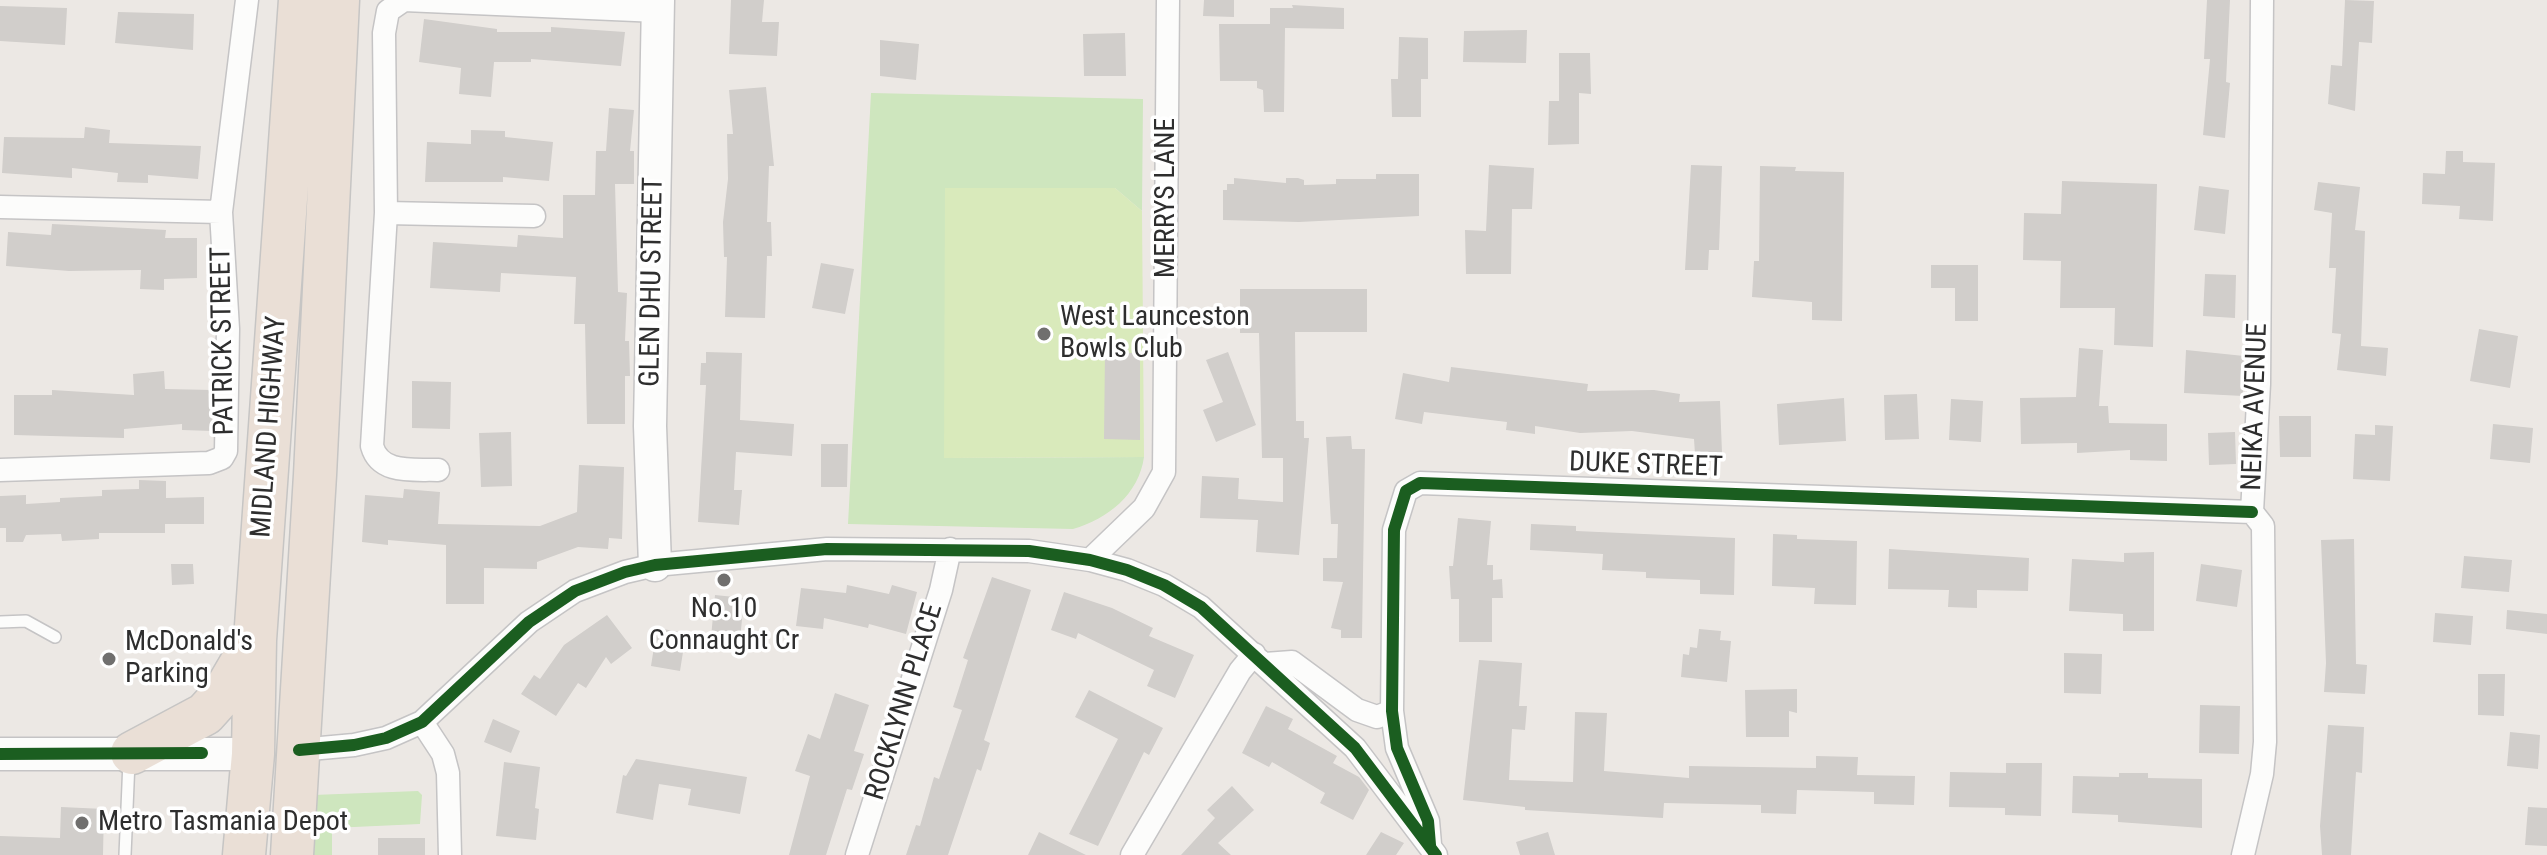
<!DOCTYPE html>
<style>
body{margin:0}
canvas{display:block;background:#ece8e4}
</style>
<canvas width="2547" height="855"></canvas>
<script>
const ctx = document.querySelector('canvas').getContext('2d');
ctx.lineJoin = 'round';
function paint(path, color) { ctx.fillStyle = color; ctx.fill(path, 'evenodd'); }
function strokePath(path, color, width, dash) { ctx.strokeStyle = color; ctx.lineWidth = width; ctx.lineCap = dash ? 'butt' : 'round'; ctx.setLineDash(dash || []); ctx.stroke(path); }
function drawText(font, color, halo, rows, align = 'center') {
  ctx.font = font + ' "Roboto Condensed",sans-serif'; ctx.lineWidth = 7; ctx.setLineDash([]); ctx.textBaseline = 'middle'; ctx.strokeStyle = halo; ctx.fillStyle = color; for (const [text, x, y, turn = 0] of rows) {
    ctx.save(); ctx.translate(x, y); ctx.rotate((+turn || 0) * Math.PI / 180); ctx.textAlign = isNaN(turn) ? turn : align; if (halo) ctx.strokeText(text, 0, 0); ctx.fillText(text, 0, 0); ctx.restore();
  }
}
paint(new Path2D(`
 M871 93 1143 99 1142 211 1115 188 944 458 1144 457C1139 494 1108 519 1073 529L848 524Z
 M418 791 422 795 420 824 332 828V855H306L313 795Z`), '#cee6be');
paint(new Path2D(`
 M945 188H1115L1142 211 1144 457 944 458Z`), '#d9eabb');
paint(new Path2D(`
 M731 0H764L762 22H779L777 56 729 54Z
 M1204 0H1234V17L1203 16Z
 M2207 0H2230L2226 82 2230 83 2225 138 2203 135 2210 59H2204Z
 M2345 0 2374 1 2372 43 2359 42 2355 111 2328 104 2331 65 2342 66Z
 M1292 5 1344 8V29L1285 28 1284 112H1264L1263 90 1257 88V81H1220L1219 24H1270V8H1293Z
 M0 6 67 8 65 45 0 41Z
 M118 12 194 14 193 50 115 43Z
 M424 19 497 29V32H551V27L625 32 621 66 531 59V62H494L491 97 459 94 461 68 419 62Z
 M1527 30 1526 63 1463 62 1464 31Z
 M1125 33 1126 76H1084L1083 34Z
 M1399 37 1428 38V79H1421V117H1392L1391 79H1398Z
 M880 40 919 44 916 80 880 76Z
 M1559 53H1590L1591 94 1579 93V144L1548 145 1549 101H1559Z
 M766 87 774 166H769L767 222H771L772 256H767L765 318 725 317 727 257H724L723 222 728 179 727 134H733L729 90Z
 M609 108 634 110 630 151H634V184H615L618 292 627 293 625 341H629L630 376H625V424H587L585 324H574L576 277 501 273 500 292 430 288 433 242 517 247 518 235 563 238V195H595L596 151H606Z
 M85 127 110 130 109 143 201 146 198 179 148 175V183L117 182 118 173 72 168V178L2 173 4 137 84 138Z
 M471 130 505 131V137L553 142 549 181 503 177V182H425L427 142 471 144Z
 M2446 151H2463V162L2495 163 2493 221 2459 219 2460 206 2422 204 2423 173 2445 174Z
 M1489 165 1534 168 1532 209H1512L1511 274H1466L1465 230 1486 231Z
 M1691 165 1722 166 1719 250H1709L1708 270H1685Z
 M1760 166 1796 167 1795 171 1844 172 1842 321 1812 320V302L1752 297 1754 261H1759Z
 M1376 174H1419V216L1299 222 1223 220V190H1227V184H1234V178L1286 183V178H1298L1304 180V185L1336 184V179H1376Z
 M2062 181 2157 184 2153 347 2114 345 2115 308H2060L2061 261 2023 260 2024 213 2061 214Z
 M2318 182 2360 187 2355 230 2365 231 2361 346 2388 348 2386 376 2337 370 2341 334 2332 333 2336 268H2329L2332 213 2314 210Z
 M2199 186 2229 190 2225 234 2194 230Z
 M52 224 166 230 165 238H197V278L164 279V290L140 289 141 270 69 271 6 266 8 232 51 235Z
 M821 263 854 269 845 314 812 308Z
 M1931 265H1978V321H1955V288H1931Z
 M2205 274 2236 275 2235 318 2203 316Z
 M1240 289H1367V332H1295L1296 421H1304V438H1309L1299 555 1256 552 1258 520 1200 518 1202 476 1239 478 1238 499 1283 502V458H1262L1259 333H1240Z
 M2479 329 2518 336 2510 388 2470 381Z
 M2079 348 2103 350 2099 406H2108L2109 423 2167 424V461L2130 460V450L2077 453V443L2021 444 2020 398 2076 397Z
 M2186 350 2244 356 2243 396 2184 393Z
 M706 352 742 353 740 420 794 424 792 456 736 452 734 490H742L739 525 698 522 706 385H700L701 363H706Z
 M1228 352 1256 425 1216 442 1203 410 1223 402 1206 360Z
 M1105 353H1140V440L1104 439Z
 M1451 367 1588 384 1587 391 1654 390 1680 394 1679 402 1720 401 1722 453 1695 454 1694 439 1632 431 1580 433 1535 426V434L1506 430 1507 422 1424 412 1422 424 1395 419 1403 373 1449 382Z
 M164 371 165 389 213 390 212 431 182 430V424L124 429V438L14 435V395H52V390L134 395 133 374Z
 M412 381 451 382 450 429 412 428Z
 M1917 394 1919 439 1885 440 1884 395Z
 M1844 398 1846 441 1779 445 1777 404Z
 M1951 399 1983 401 1981 442 1949 440Z
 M2279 416H2311V457H2280Z
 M2493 424 2533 428 2530 463 2490 459Z
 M2375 425 2393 426 2390 481 2353 479 2355 434 2375 435Z
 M511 432 512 486 481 487 479 433Z
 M2235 432 2236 464 2209 465 2208 433Z
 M1351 436 1352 449H1365L1362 638H1341V630L1331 628 1343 582 1323 581V558H1337L1338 524H1331L1326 437Z
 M821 444H848L847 487H821Z
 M579 465 624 467 622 539 609 538 608 549 578 547 537 562V569L484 568V604H446V545L388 540V545L362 542 365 495 403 498 404 489 440 492 438 524 540 526 577 512Z
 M139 480 166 481V498L204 497V524H165V533H99V539L62 541 61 534 26 535 23 542H6V528H0V496L26 495V504L60 502V498L102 496V490L139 489Z
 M1458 518 1491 521 1487 565H1493V580L1502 579 1503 598H1492V642H1459V599H1451L1449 566H1453Z
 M1531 524 1576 526V531L1735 538 1734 595 1700 594V580L1646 578V572L1602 570 1603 554 1530 550Z
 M1773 534 1797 535V539L1857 541 1856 605 1814 604 1815 588 1772 586Z
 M2354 539 2356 664 2367 665 2365 694 2324 692 2326 663 2321 540Z
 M1889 549 2029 558 2028 591 1977 590V608L1948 607 1949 590 1888 589Z
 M2154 552V631H2123V614L2069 611 2072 559 2124 562V553Z
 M2464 556 2512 560 2509 592 2461 588Z
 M171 564H193L194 584 172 585Z
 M2201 564 2242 570 2237 607 2196 601Z
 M992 577 1031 590 984 740 990 743 981 771 977 769 948 855H906L916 825 920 826 934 777 939 779 962 710 953 707 968 660 963 658Z
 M847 585 889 594 892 585 917 592 906 634 869 624 868 628 824 618 823 629 796 626 801 588 846 593Z
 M1064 592 1112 608 1153 628 1149 636 1194 655 1175 698 1147 686 1154 670 1078 633 1076 639 1051 630Z
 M715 595 744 598 739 651 710 648Z
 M2507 610 2547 614V634L2506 629Z
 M2435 613 2473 616 2471 645 2433 642Z
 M607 615 632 648 611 664 606 657 586 688 578 683 556 716 521 694 534 675 540 679 564 645Z
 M657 628 686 633 680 671 651 666Z
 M1699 629 1721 631 1720 640 1731 641 1727 682 1681 677 1683 654 1689 655 1690 647 1697 648Z
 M2064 653 2102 654 2101 694 2064 693Z
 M1479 660 1522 663 1519 706H1527L1525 730 1512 729 1509 780 1573 782 1575 712 1607 713 1604 771 1689 778V766L1816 768V756L1858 757 1857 775 1915 776 1914 805 1874 804V792L1797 790 1796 814 1761 813V805L1664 803 1663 818 1525 810V807L1463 800Z
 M2478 674H2505L2504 716 2478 715Z
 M1797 689V713L1789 711V737H1746L1745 690Z
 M1089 690 1163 728 1149 755 1144 752 1098 846 1069 834 1118 739 1075 717Z
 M835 693 869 705 854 751 864 754 852 790 847 789 826 855H789L810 776 795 771 808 734 820 739Z
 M2200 705 2240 706 2239 754 2199 753Z
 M1266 706 1293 719 1288 729 1337 756 1333 763 1359 777 1369 790 1353 820 1320 803 1325 793 1272 762 1269 767 1242 753Z
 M493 719 520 731 511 753 484 742Z
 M2328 725 2364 727 2362 773 2356 772 2351 855H2322L2320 826Z
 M2510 732 2540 735 2538 769 2507 766Z
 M636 759 747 777 740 814 688 805 691 789 659 784 653 820 616 813 623 775 626 776Z
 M504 762 540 767 535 808 539 809 536 840 496 836Z
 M2006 763H2042L2041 816 2005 815V808L1949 807 1950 772 2006 773Z
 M2119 773H2148V778L2202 779V828L2118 822V815L2072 813 2073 776 2119 777Z
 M1232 786 1254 810 1218 843 1231 855H1181L1215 818 1207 810Z
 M61 807 104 809 103 855H0V836L60 838Z
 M2528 807 2547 808V846L2525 845Z
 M1039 832 1086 855H1028Z
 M1381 832 1404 843 1396 855H1366Z
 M1548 832 1555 855H1520L1516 842Z
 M378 838H425V855H378Z`), '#d1cecb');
const lane = new Path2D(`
 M0 622 26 621 55 637
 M125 855 129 761`);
const street = new Path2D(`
 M0 207 221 212
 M386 213 534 216
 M0 470 209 463 222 458 226 451 228 329 221 212 247 0
 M438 470C414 469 380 475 372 446L386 213 384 33 388 11 404 0 658 11
 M1090 560 1144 508 1164 472 1168 0
 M1265 664 1292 662 1357 710 1377 717 1392 711
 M422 722 443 754 448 773 450 855
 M299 750 354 745 386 738 422 722 529 622 575 591 625 572 655 565 827 549 1029 551 1090 560 1127 570 1164 585 1201 607 1355 748 1436 855
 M1430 844 1428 821 1397 748 1392 711 1394 530 1406 491 1420 483 2252 512
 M857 855 941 590 950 549
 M1132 855 1240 671 1254 654
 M2243 855 2262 774 2265 742 2263 526 2252 512 2259 384 2262 0`);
const secondary = new Path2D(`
 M655 565 650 426 658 0
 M0 754H253`);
const highway = new Path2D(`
 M132 753 205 714 223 694 254 641
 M244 855 253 754 255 640 300 0
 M292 855 315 475 338 0`);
strokePath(lane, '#c5c4c5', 14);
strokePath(street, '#c5c4c5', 25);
strokePath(secondary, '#c5c4c5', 35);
strokePath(highway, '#c6c5c4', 45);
strokePath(lane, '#fcfcfb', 11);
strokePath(street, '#fcfcfb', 22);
strokePath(secondary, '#fcfcfb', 32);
strokePath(highway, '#eadfd6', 42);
strokePath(new Path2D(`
 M299 750 354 745 386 738 422 722 529 622 575 591 625 572 655 565 827 549 1029 551 1090 560 1127 570 1164 585 1201 607 1355 748 1436 855
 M0 754 202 753
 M1430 845 1428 821 1397 748 1392 711 1394 530 1406 491 1420 483 2252 512`), '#1b5e20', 12);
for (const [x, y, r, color] of [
 [1044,334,8,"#706f6e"],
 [724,580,8,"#706f6e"],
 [109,659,8,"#706f6e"],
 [82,823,8,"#706f6e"]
]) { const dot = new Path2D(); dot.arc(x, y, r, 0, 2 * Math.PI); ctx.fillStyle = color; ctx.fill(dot); strokePath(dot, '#fff', 3); }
drawText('28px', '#2e2e2e', '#fff', [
 ["MERRYS LANE",1167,198,-90],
 ["GLEN DHU STREET",653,282,-89],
 ["PATRICK STREET",224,341,-91],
 ["NEIKA AVENUE",2256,407,-88],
 ["MIDLAND HIGHWAY",270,427,-86],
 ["DUKE STREET",1646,466,2],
 ["ROCKLYNN PLACE",905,702,-73]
]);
drawText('28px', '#2e2e2e', '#fff', [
 ["West Launceston",1060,318],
 ["Bowls Club",1060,350],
 ["No.10",724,610,"center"],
 ["Connaught Cr",724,642,"center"],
 ["McDonald's",125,643],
 ["Parking",125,675],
 ["Metro Tasmania Depot",98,823]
], 'left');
</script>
